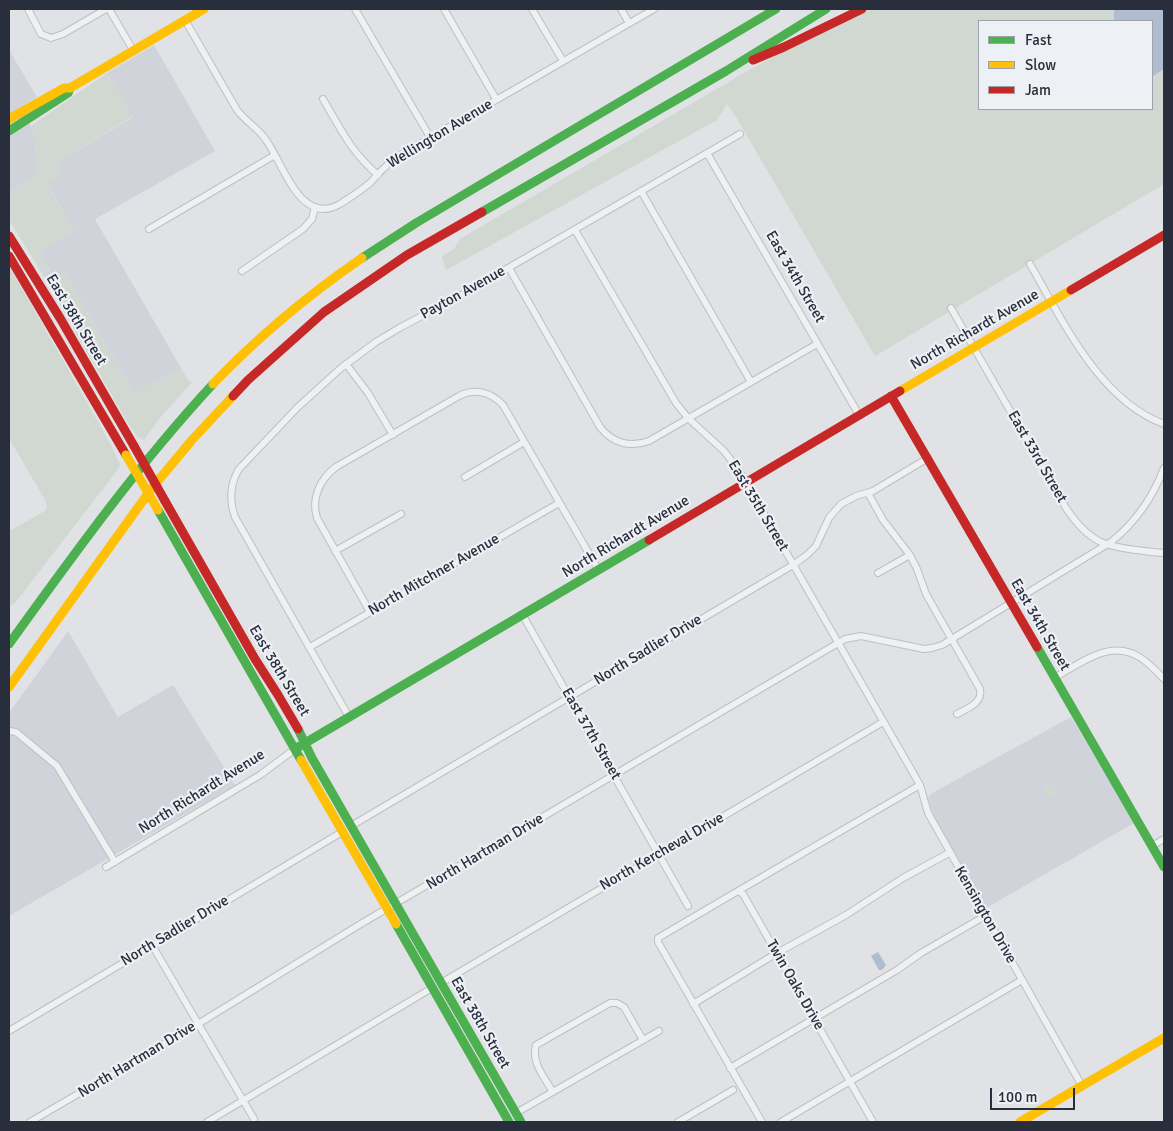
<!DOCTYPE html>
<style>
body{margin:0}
#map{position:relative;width:1173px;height:1131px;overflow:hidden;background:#e0e2e5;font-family:Signika,sans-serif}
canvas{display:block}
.frame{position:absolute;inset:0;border:10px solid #282e3c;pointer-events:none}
.legend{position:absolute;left:978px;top:20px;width:175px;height:90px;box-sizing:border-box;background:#edf0f4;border:1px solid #9ea2aa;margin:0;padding:6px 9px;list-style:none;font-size:15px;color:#282e3c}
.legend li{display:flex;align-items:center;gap:10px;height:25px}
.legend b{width:25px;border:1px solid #9ea2aa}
.scale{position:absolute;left:990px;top:1088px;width:85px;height:22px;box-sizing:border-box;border:2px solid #282e3c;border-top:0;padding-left:6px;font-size:15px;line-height:18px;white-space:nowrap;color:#282e3c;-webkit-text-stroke:4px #edf0f4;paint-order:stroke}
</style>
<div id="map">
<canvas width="1173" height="1131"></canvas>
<div class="frame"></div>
<ul class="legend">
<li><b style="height:6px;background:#4caf50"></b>Fast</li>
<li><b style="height:6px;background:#ffc107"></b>Slow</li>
<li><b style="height:6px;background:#c62828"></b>Jam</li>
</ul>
<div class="scale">100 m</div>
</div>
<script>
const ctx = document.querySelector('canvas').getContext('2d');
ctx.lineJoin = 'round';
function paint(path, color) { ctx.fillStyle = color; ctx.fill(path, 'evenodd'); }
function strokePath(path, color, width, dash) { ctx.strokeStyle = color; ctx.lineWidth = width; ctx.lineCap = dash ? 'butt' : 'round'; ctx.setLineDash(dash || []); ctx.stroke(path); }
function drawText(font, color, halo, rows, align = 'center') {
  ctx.font = font + ' Signika,sans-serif'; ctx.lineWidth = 4.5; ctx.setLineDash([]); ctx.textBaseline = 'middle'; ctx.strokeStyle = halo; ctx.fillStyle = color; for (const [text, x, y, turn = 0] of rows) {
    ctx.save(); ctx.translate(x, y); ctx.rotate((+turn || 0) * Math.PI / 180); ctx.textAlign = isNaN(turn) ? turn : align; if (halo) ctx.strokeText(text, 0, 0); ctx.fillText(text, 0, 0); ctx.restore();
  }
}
paint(new Path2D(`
 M154 45 215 151 95 219 181 368 135 394 64 272 54 278 39 252 74 231 47 183 56 163 133 117 107 73Z
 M9 50 37 97 21 107 34 132 38 175 9 192Z
 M68 631 118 717 173 685 235 785 9 916V713Z
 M1071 717 1134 823 986 908 938 823 931 808 928 797 934 792Z`), '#d0d3d9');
paint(new Path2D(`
 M871 9H1114V21H979V109H1152V77L1164 69V184L875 356 738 120 727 104 717 120 446 270 442 256 454 249 460 239 756 66Z
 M107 73 133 116 56 163 62 175 47 184 74 231 39 253 54 277 64 272 135 394 181 368 188 380 192 382 160 418 144 440 138 437 128 423 65 314 55 294 9 220V192L38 175 34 132 31 126Z
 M9 266 110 443 120 464 119 468 15 603 9 606V531L45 511 47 507 45 500 9 438Z
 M1049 782 1052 783 1058 792 1049 799 1043 790Z`), '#d0d8d1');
paint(new Path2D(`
 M1114 9H1164V69L1152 77V21H1114Z
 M878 952 886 965 882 970H879L871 956Z`), '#b0bccf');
const street = new Path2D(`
 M28 9 41 34 51 38 63 34 106 9
 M109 9 133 50
 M355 9 430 137
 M444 9 496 99
 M532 9 563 61
 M621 9 629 23
 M185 20 237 110C246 122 258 128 266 140 283 163 300 227 340 204 351 197 362 190 371 182 380 172 387 163 399 156L654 9
 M323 99C340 128 351 152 378 175
 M707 153 859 415
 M641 191 751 382
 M149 229 275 155
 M575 230 676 403 688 418 724 451 740 472 920 785 928 813 1082 1086
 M1030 264C1063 321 1099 400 1164 424
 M509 268 600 427C612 443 630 448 649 441L817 344
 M242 271 303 229 312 219 315 207
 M951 308 1066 508C1074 520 1085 534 1099 541 1111 548 1149 552 1164 553
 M346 364 368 393 393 435
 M465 477 524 442
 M868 493 883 520 910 555 917 569 926 594 980 689C983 703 968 708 957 714
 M335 551 401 514
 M878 573 910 555
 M370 612 317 518C311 498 320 479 336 467L459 396C475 388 491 392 503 405L598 569
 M522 614 688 906
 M310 647 559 503
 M1054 678C1081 663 1110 638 1141 658 1150 664 1157 672 1164 679
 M349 717 235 517C229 500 230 484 239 469L298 407 341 368 376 342 401 327 451 301 740 134
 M9 731 16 732 57 766 115 862
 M351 826 793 565 807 555 816 546 829 518 841 504 856 496 873 491 928 458
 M1152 846 1164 839
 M106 867 260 775 295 749
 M738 891 920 785
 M152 945 254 1119
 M441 983 883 722
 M693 1004 777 953 846 915 903 878 949 853
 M9 1031 342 832
 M730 1068 897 970 921 953 985 916
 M553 1092C544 1077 531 1062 536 1045L610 1003H617L624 1007 643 1040
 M516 1113 659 1031
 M30 1122 198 1024 359 925 845 639 861 636 924 649 932 648 942 645 1111 542C1136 522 1153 497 1164 468
 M207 1122 432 988
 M678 1122 733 1090
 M762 1122 658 942V938L738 891 743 894 873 1122
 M781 1122 1022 980`);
strokePath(street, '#bdbfc2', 8);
strokePath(street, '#eff0f1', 6);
strokePath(new Path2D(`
 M9 131 68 93 70 88
 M482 212 726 71 826 9
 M362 258 416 223 776 9
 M158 510 301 760
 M9 644C74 554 138 465 213 384
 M1037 647 1164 867
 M298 729 312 758 521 1122
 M295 749 649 540
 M396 924 509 1122`), '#4caf50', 9);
strokePath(new Path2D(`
 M9 119 64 88H70L204 9
 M213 384C258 337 308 295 362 258
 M900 391 1071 290
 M9 687 152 488 192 440 233 396
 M301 760 396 924
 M1020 1122 1164 1038`), '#ffc107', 9);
strokePath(new Path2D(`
 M753 60 784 47 862 9
 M9 236 60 318 134 446
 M9 256 126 455
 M1071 290 1164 235
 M233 396 248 380 324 312 407 255 482 212
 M891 396 1037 647
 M165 501 255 659 278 695 298 729
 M649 540 900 391`), '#c62828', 9);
strokePath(new Path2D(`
 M126 455 158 510`), '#ffc107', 9);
strokePath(new Path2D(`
 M134 446 165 501`), '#c62828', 9);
drawText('15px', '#282e3c', '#edf0f4', [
 ["Wellington Avenue",440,134,-31],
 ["East 34th Street",795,277,60],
 ["Payton Avenue",463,293,-29],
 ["East 38th Street",76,320,59],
 ["North Richardt Avenue",975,330,-30],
 ["East 33rd Street",1037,457,60],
 ["East 35th Street",758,506,59],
 ["North Richardt Avenue",626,537,-31],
 ["North Mitchner Avenue",434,575,-30],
 ["East 34th Street",1040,625,60],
 ["North Sadlier Drive",648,650,-31],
 ["East 38th Street",279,671,59],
 ["East 37th Street",591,734,60],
 ["North Richardt Avenue",202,792,-32],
 ["North Hartman Drive",485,852,-31],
 ["North Kercheval Drive",662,852,-30],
 ["Kensington Drive",985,915,60],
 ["North Sadlier Drive",175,931,-31],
 ["Twin Oaks Drive",795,985,60],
 ["East 38th Street",480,1023,60],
 ["North Hartman Drive",137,1060,-31]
]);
</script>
